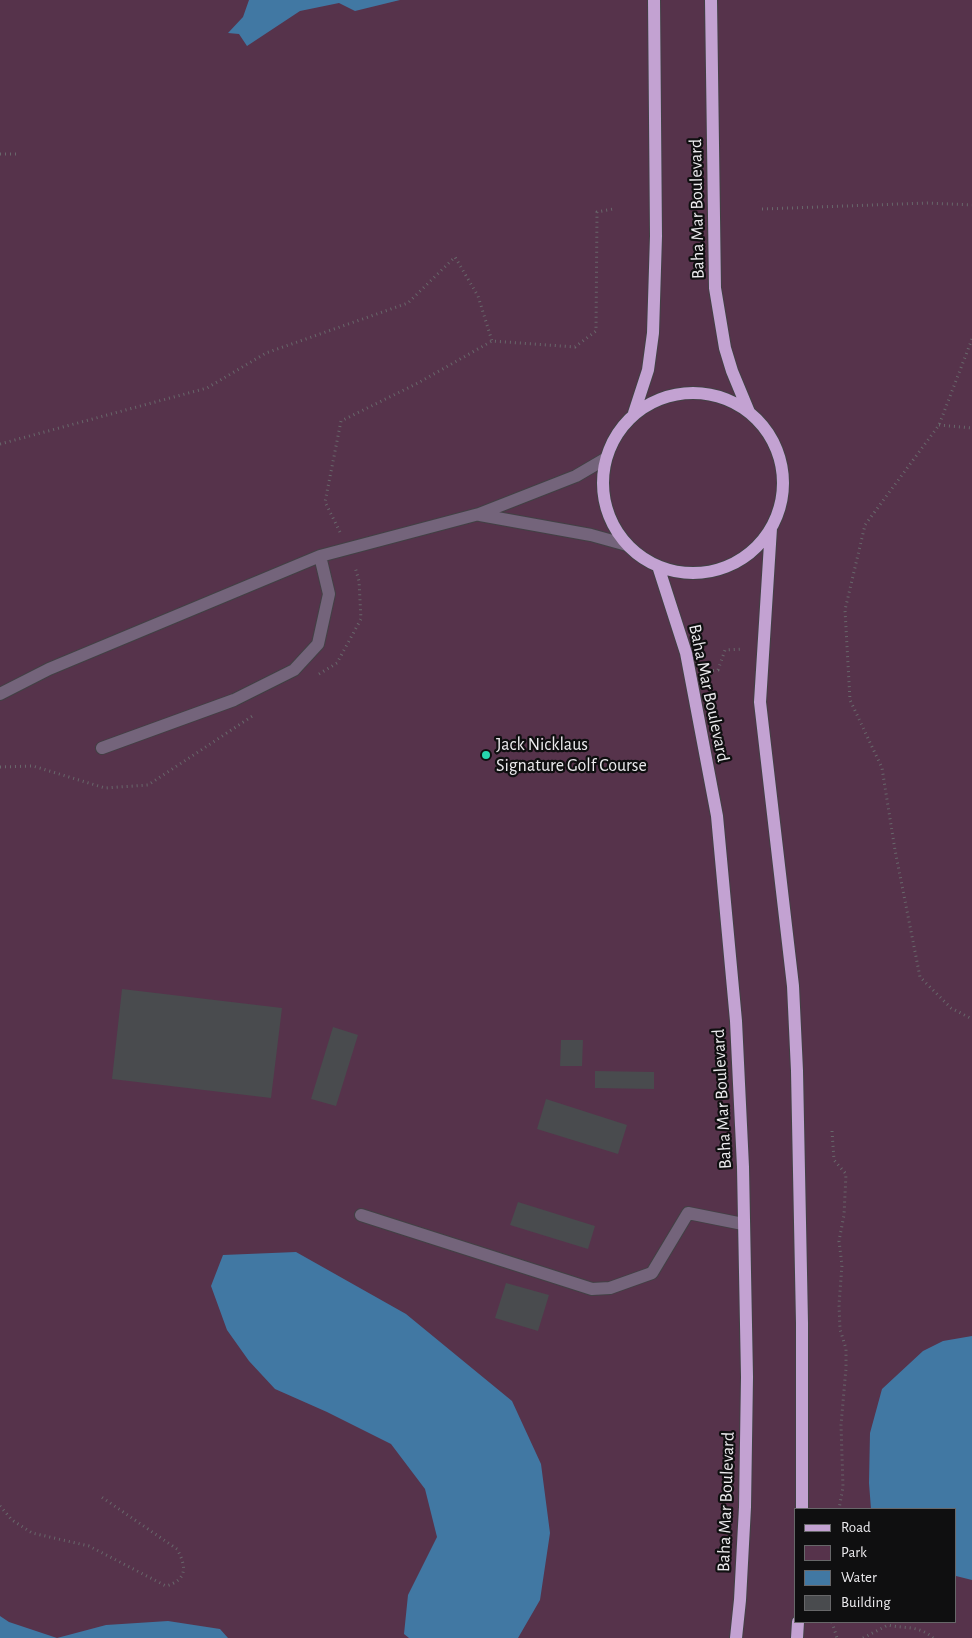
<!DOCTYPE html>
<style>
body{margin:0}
#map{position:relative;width:972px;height:1638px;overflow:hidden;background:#262529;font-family:"Alegreya Sans",sans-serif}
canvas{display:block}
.legend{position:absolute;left:794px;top:1508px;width:162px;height:115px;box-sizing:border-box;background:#0f0f10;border:1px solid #676769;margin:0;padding:6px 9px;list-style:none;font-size:15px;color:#ecebee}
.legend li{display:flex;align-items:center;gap:10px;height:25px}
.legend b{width:25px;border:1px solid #676769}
</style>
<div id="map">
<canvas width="972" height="1638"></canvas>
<ul class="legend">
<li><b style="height:6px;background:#c3a2d2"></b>Road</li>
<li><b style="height:14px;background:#56334b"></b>Park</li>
<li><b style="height:14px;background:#4178a3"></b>Water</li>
<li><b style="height:14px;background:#494b4e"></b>Building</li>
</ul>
</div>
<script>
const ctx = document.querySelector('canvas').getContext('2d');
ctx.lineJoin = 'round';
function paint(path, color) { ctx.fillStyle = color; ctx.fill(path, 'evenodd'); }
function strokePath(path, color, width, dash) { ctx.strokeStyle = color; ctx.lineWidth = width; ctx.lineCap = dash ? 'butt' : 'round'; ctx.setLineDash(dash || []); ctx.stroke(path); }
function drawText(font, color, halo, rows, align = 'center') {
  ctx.font = font + ' "Alegreya Sans",sans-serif'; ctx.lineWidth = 4.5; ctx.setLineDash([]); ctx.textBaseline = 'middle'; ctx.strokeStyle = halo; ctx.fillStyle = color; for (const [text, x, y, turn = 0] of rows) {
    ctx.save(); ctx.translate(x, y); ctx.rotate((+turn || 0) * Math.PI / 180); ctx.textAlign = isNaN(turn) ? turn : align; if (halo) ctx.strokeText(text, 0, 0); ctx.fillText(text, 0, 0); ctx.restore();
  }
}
paint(new Path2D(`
 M0 0H972V1638H0ZM796 1509H956V1622H796Z`), '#56334b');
paint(new Path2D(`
 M249 0H400L355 11 339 3 300 11 247 46 239 34 228 33 243 17Z
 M296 1252 406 1314 512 1401 541 1464 550 1533 540 1600 518 1638H409L404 1634 408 1595 437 1537 425 1489 391 1444 327 1412 275 1389 249 1361 227 1330 211 1286 223 1255Z
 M972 1336V1580L956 1576V1509H871L869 1483 870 1433 882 1389 923 1351 943 1341Z
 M0 1616 9 1622 57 1638 106 1625 168 1621 220 1629 228 1638H0Z`), '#4178a3');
paint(new Path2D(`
 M122 989 282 1008 271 1098 112 1079Z
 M333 1027 358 1035 336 1106 311 1099Z
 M561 1040H583L582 1066H560Z
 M595 1071 654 1072V1089L595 1088Z
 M546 1099 627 1125 618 1154 537 1129Z
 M518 1202 595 1226 588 1249 510 1225Z
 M506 1283 549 1295 538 1331 495 1318Z`), '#494b4e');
const lane = new Path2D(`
 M480 515 591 535 627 545
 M0 694 49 669 320 556 479 514 576 476 605 459
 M102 748 234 700 294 670 318 644 329 594 320 556
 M361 1215 592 1289 610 1288 652 1273 688 1213 743 1224`);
const primary = new Path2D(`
 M711 0 715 288 725 348 732 371 749 412
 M603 483a90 90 0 1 1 180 0a90 90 0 1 1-180 0Z
 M634 413 648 370 653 333 656 236 654 0
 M771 528 760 702 793 986 797 1071 802 1323V1509
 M658 566 686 653 717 816 736 1021 743 1167 747 1377 745 1507 740 1600 736 1638
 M797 1638 798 1622`);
strokePath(lane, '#424145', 14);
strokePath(primary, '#424145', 14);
strokePath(new Path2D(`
 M0 154H18
 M762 209 928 203 972 205
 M972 339 939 425 865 525 845 610 850 700 882 768 895 850 920 977 951 1008 972 1019
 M939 425 972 428
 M0 444 207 388 266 353 408 303 455 257 478 296 492 341
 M340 532 325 502 341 421 418 383 492 341 575 347 596 331 597 212 613 209
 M708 671 718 670 725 650 743 649
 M319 674 337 663 361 619 359 581 355 567
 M0 767 33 766 105 788 148 785 254 715
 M832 1131 834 1160 846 1174 844 1215 839 1241 842 1265 839 1305 840 1329 846 1349V1368L841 1425 843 1487 839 1509
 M0 1506 12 1520 32 1533 89 1546 166 1586C187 1580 187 1567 177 1549L100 1496
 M832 1622 837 1638
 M863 1638 888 1625C905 1629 919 1625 933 1638`), '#68676b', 3, [1, 4]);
strokePath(lane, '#74647b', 12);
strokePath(primary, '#c3a2d2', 12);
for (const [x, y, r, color] of [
 [486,755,5,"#26d5ae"]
]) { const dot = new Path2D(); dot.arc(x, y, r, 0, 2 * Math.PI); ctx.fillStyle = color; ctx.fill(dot); strokePath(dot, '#0f0f10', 2); }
drawText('18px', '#ecebee', '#0f0f10', [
 ["Baha Mar Boulevard",697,209,-91],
 ["Baha Mar Boulevard",709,693,78],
 ["Baha Mar Boulevard",722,1099,-93],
 ["Baha Mar Boulevard",726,1502,-88]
]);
drawText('18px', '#ecebee', '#0f0f10', [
 ["Jack Nicklaus",496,745],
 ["Signature Golf Course",496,766]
], 'left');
</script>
